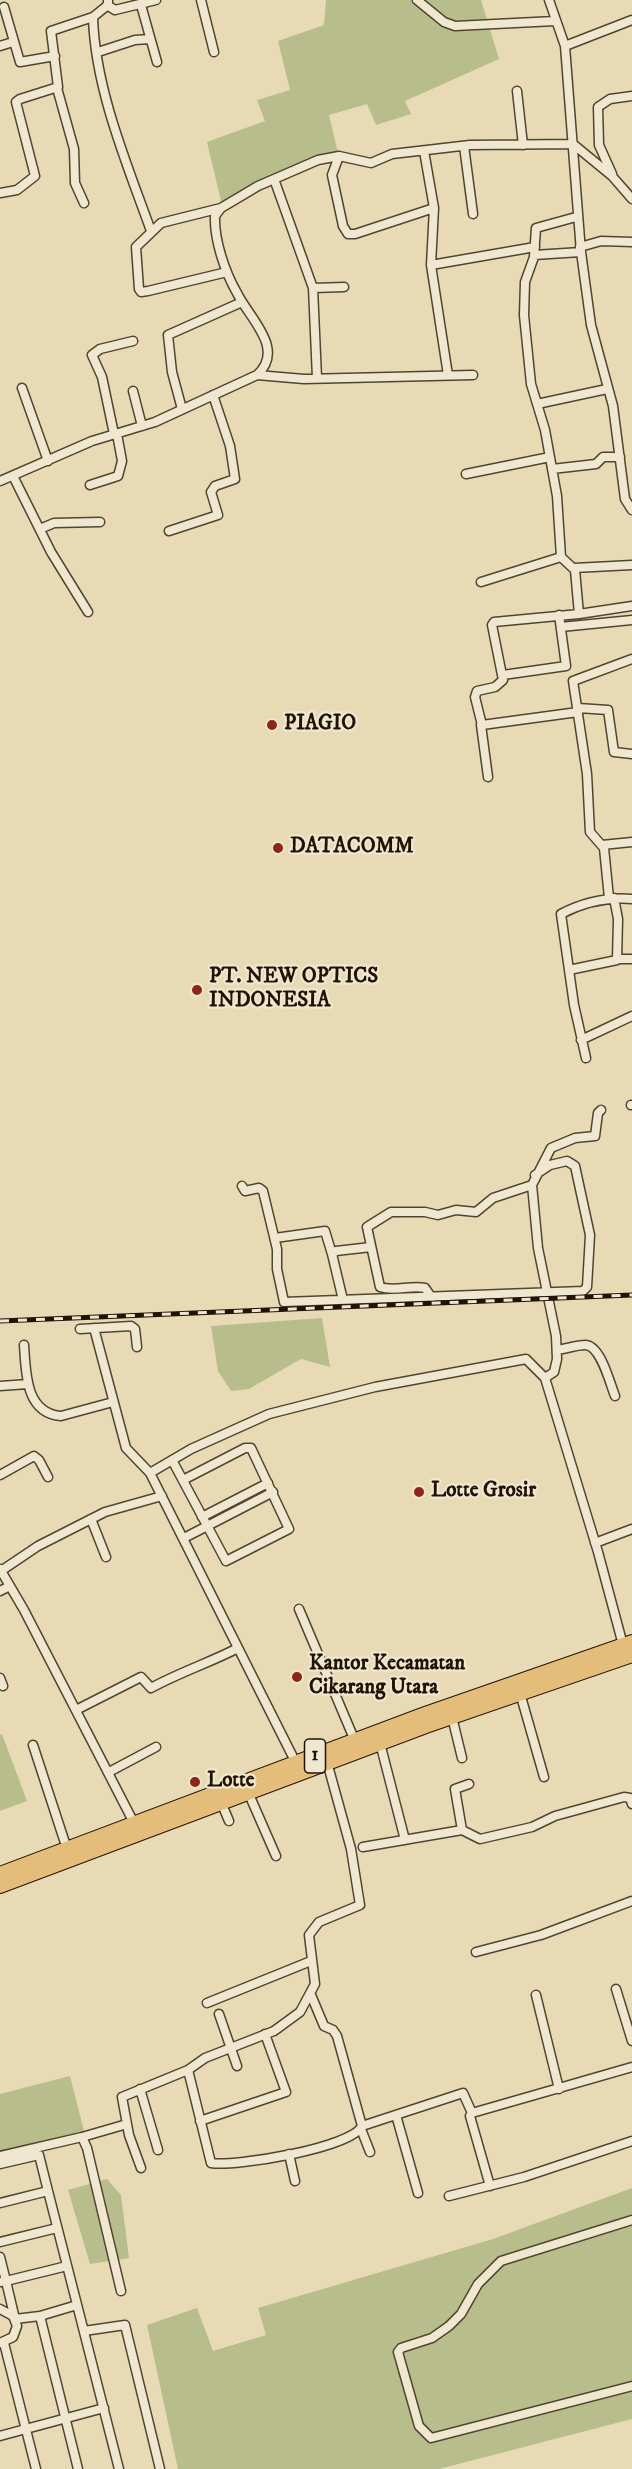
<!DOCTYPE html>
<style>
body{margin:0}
canvas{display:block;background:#e7dab5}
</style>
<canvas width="632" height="2469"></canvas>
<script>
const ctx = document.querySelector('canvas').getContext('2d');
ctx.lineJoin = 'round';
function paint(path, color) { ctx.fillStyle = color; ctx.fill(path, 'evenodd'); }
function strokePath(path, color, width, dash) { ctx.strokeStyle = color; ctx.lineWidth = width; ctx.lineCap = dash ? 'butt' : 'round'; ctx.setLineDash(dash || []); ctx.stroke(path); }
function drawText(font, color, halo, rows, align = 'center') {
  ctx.font = font + ' "IM FELL DW Pica",serif'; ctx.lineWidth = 4.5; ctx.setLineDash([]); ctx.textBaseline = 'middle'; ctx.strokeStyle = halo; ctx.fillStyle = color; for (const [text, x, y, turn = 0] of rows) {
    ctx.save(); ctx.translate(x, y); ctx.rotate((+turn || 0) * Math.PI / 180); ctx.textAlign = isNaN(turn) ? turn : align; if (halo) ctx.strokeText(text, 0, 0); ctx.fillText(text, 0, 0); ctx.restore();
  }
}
paint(new Path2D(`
 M326 0H481L499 59 405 101 411 114 376 125 367 104 329 115 338 153 222 205 207 142 265 121 257 100 290 90 278 41 324 25Z
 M322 1318 330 1367 301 1359 249 1389 231 1391 218 1371 211 1326Z
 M2 1734 27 1801 0 1811V1735Z
 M70 2076 84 2131 55 2146 0 2157V2094Z
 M107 2179 121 2195 129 2258 90 2264 68 2190Z
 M632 2188V2419L439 2469H178L147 2325 197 2308 213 2351 266 2335 258 2308 493 2239Z`), '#b8be8b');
const minor = new Path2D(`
 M108 0V5L93 17C95 89 127 164 151 231
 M201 0 214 52
 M417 0 444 22 455 26 555 21
 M549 0 565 46 581 252 591 325 613 406 625 499 632 510
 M107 5 115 10 156 0
 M141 5 157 62
 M4 7 20 62 55 56
 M0 46 13 42
 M565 46 632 20
 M98 52 135 40 150 39
 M57 88 74 149 75 183 84 203
 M517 91 523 145
 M464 146 473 214
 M424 151 434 208 431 265 448 375
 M339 156 332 175 343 226 348 234H355L434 208
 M612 174 599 145 598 107 610 99 632 96
 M274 179 313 288 317 378
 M0 193 17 190 35 176 16 102 20 99 58 87 51 31 93 17
 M221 208 161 223 136 247 139 289 141 292 148 291 227 272
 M576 217 536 228 534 257 525 282 524 315 531 384 545 430 557 496 561 557 575 570 579 614 494 622 492 625 503 680 495 687 477 691 475 697 482 725 578 712
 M580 247 601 241 632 242
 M534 255 581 252
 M431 265 535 247
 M313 288 344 287
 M257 375 304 379 473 375
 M22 388 48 461
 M133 391 142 426
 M537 404 607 389
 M182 409 172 372 168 335 242 302
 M114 434 102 377 92 355 100 349 133 341
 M552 469 596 464 603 457H620
 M466 474 550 457
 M13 476 51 552 88 612
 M0 481 92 441 155 422 257 375C286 349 249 318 237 293 225 272 214 240 215 216L221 208 258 186 318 160 339 156 371 163 392 154 470 145 573 144 612 176 632 199
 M90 485 118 476 122 461 117 434
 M40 529 54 523 100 522
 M169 531 218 515 211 492 215 486 235 479 230 446 213 395
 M574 568 632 565
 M481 582 561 557
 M579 614 632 606
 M561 627 632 620
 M503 675 566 666 559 615
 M578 708 608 710 614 752 632 754
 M481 725 488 777
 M602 845 632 842
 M609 898 604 848 590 832 587 774 573 681 632 659
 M618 959H632
 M569 970 617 960 618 919 614 898
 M581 1040 632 1016
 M586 1058 574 1005 561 914C584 902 606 897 632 899
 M631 1105H632
 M242 1186 245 1191 259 1188 263 1191 277 1249V1269L284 1302 583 1291 587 1287 590 1235 575 1166 567 1161 550 1165 535 1175
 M275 1238 325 1231 332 1254
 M432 1298 425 1288C410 1285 394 1292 380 1287L367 1227 391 1212H425L438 1215 456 1210 476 1212 493 1198 532 1185
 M343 1300 332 1254 336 1251 371 1247
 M94 1328 126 1448 150 1473 296 1763
 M80 1329 131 1326 135 1329 137 1347
 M24 1345C26 1372 25 1413 61 1416L113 1402
 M557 1350C566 1349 576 1345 585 1345 601 1345 610 1384 615 1396
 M545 1378 554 1372 557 1359 556 1336 538 1248 532 1185 551 1148 575 1138 595 1136 598 1113 601 1110
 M0 1386 28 1384
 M172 1460 226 1561 289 1529 251 1448H245L183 1480
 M150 1473 191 1449 269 1414 375 1387 526 1359 545 1378 598 1552 623 1645
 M0 1475 34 1456 39 1460 48 1477
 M202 1517 268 1483
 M91 1519 106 1557
 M184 1538 273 1492
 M595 1543 632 1529
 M0 1569 24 1610 134 1823
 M1 1571 38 1546 105 1512 162 1496
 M0 1591 10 1586
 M299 1609 355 1741
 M0 1678 3 1686
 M520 1693 544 1777
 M76 1710 141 1677 151 1688C180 1672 209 1663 238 1648
 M452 1717 462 1758
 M380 1743 405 1840
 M33 1745 67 1849
 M109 1772 156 1747
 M248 1792 276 1856
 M221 1802 229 1821
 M462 1830 455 1789 469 1784
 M363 1847 462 1830 480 1839 532 1827 555 1816 624 1797 630 1798 632 1804
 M476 1952 541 1935 632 1901
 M616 1989 632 2041
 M311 1995 324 2026 333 2030 337 2036 362 2126
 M536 1995 559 2089
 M207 2003 311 1961
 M219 2014 237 2066
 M188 2070 211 2163C235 2167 351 2148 362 2126L463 2093 472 2113 470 2116 490 2186
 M140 2089 158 2150
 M472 2113 632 2067
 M396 2115 418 2193
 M200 2121 286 2092 265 2034
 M361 2129 370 2152
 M82 2137 127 2124
 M289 2154 295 2181
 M0 2156 82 2137 87 2148 121 2291
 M0 2164 39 2155 48 2191
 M141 2168 129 2135 122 2097 188 2070 205 2058 274 2031 300 2012 315 1984 309 1935 319 1922 360 1905 351 1849 327 1762
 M449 2196 524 2177 632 2141
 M0 2203 48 2191 119 2469
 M632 2220 501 2261 478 2284 461 2314 449 2326 432 2338 401 2348 398 2352 419 2426 431 2438 632 2386
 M0 2242 57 2228
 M0 2257 6 2281 67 2266
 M0 2282 6 2281 15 2319 40 2316 77 2305
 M0 2309 13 2316 17 2326 13 2337 0 2343
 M40 2316 78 2469
 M84 2331 125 2325 160 2469
 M4 2343 36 2469
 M0 2436 104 2408`);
const trunk = new Path2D(`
 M0 1874 425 1714 632 1642
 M0 1886 426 1726 632 1655`);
strokePath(minor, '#52452f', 11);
strokePath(trunk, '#211302', 16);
strokePath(minor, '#efe7cf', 8);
strokePath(trunk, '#e4bd7a', 14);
const rail = new Path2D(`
 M0 1321 632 1295`);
strokePath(rail, '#211302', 5);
strokePath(rail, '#efe7cf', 3, [9]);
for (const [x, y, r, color] of [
 [272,725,6,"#8f2418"],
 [278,848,6,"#8f2418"],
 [197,990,6,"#8f2418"],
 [419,1492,6,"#8f2418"],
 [297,1677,6,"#8f2418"],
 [195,1782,6,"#8f2418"]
]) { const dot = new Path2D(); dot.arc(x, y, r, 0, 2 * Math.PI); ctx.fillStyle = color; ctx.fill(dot); strokePath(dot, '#efe7cf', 2); }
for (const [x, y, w] of [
 [315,1756,21]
]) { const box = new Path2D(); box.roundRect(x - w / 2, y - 17, w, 34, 4.5); ctx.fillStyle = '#efe7cf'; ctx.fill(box); strokePath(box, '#211302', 1.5); }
drawText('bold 20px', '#211302', null, [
 ["1",315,1756]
]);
drawText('bold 21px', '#211302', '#efe7cf', [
 ["PIAGIO",284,725],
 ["DATACOMM",290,848],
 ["PT. NEW OPTICS",209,978],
 ["INDONESIA",209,1002],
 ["Lotte Grosir",431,1492],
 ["Kantor Kecamatan",309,1665],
 ["Cikarang Utara",309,1689],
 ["Lotte",207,1782]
], 'left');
</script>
